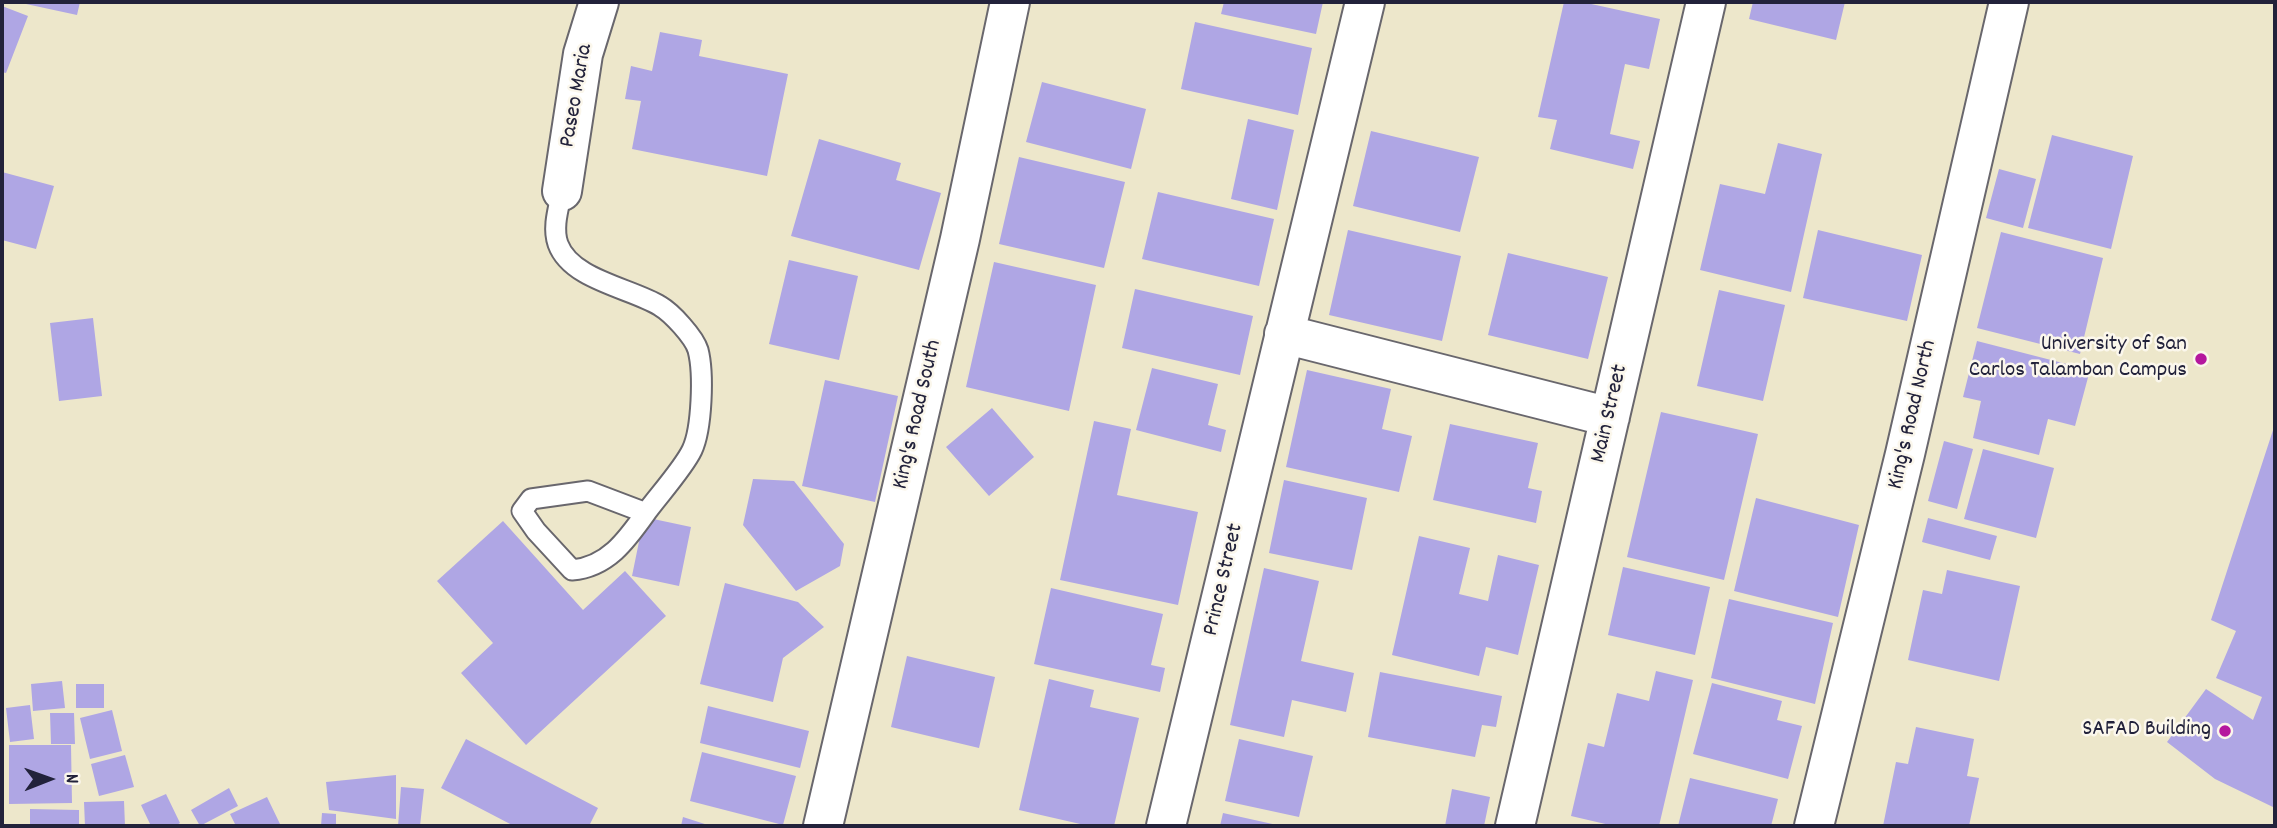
<!DOCTYPE html>
<style>
body{margin:0}
#map{position:relative;width:2277px;height:828px;overflow:hidden;background:#ede7cb;font-family:Dekko,sans-serif}
canvas{display:block}
.frame{position:absolute;inset:0;border:4px solid #22223b;pointer-events:none}
.north{position:absolute;left:14px;top:744px;width:70px;height:70px;-webkit-text-stroke:5px #fbf7ec;paint-order:stroke;rotate:89deg;font-size:19px;font-weight:700;line-height:28px;text-align:center;color:#22223b}
.north::after{content:'';display:block;margin:auto;width:24px;height:32px;background:#22223b;clip-path:polygon(50% 0,100% 100%,50% 72%,0 100%)}
</style>
<div id="map">
<canvas width="2277" height="828"></canvas>
<div class="frame"></div>
<div class="north">N</div>
</div>
<script>
const ctx = document.querySelector('canvas').getContext('2d');
ctx.lineJoin = 'round';
function paint(path, color) { ctx.fillStyle = color; ctx.fill(path, 'evenodd'); }
function strokePath(path, color, width, dash) { ctx.strokeStyle = color; ctx.lineWidth = width; ctx.lineCap = dash ? 'butt' : 'round'; ctx.setLineDash(dash || []); ctx.stroke(path); }
function drawText(font, color, halo, rows, align = 'center') {
  ctx.font = font + ' Dekko,sans-serif'; ctx.lineWidth = 5; ctx.setLineDash([]); ctx.textBaseline = 'middle'; ctx.strokeStyle = halo; ctx.fillStyle = color; for (const [text, x, y, turn = 0] of rows) {
    ctx.save(); ctx.translate(x, y); ctx.rotate((+turn || 0) * Math.PI / 180); ctx.textAlign = isNaN(turn) ? turn : align; if (halo) ctx.strokeText(text, 0, 0); ctx.fillText(text, 0, 0); ctx.restore();
  }
}
paint(new Path2D(`
 M26 2H80L77 15 26 4Z
 M1224 2H1323L1316 34 1221 14Z
 M1564 2H1582L1660 19 1649 69 1625 64 1610 134 1640 141 1633 169 1550 149 1557 120 1538 117Z
 M1753 2H1845L1836 40 1749 19Z
 M2 6 28 16 6 73 2 72Z
 M1195 22 1312 48 1298 115 1181 89Z
 M660 32 702 40 699 56 788 74 767 176 632 149 641 101 625 99 631 66 652 71Z
 M1042 82 1146 109 1131 169 1026 142Z
 M1248 119 1294 130 1277 210 1231 199Z
 M1371 131 1479 157 1460 232 1353 206Z
 M2052 135 2133 156 2111 249 2028 228Z
 M819 139 901 163 896 180 941 193 919 270 791 236Z
 M1778 143 1822 154 1791 292 1700 270 1720 184 1765 194Z
 M1019 157 1125 182 1104 268 999 244Z
 M1999 169 2036 179 2023 228 1986 218Z
 M2 172 54 186 36 249 2 240Z
 M1158 192 1274 219 1259 286 1142 259Z
 M1348 230 1461 256 1442 341 1329 315Z
 M1818 230 1922 255 1907 321 1803 298Z
 M2001 232 2103 258 2080 354 1977 328Z
 M1508 253 1608 277 1588 359 1488 335Z
 M789 260 858 276 839 360 769 344Z
 M994 262 1096 285 1069 411 966 387Z
 M1135 289 1253 316 1240 375 1122 348Z
 M1719 290 1785 305 1763 401 1697 386Z
 M93 318 102 396 59 401 50 323Z
 M1977 341 2090 370 2075 426 2048 419 2039 455 1973 438 1981 401 1963 397Z
 M1152 368 1218 384 1208 425 1226 430 1221 452 1136 430Z
 M1307 370 1391 389 1382 429 1412 436 1399 492 1286 467Z
 M825 380 898 396 875 502 802 486Z
 M992 408 1034 457 989 496 946 447Z
 M1661 412 1758 434 1724 580 1627 557Z
 M1094 421 1131 429 1117 495 1198 512 1178 605 1060 580Z
 M1450 424 1538 443 1528 488 1542 491 1536 523 1433 500Z
 M2275 424V808L2215 779 2167 742 2206 689 2253 720 2262 697 2216 678 2236 631 2211 620Z
 M1944 441 1973 449 1957 509 1928 501Z
 M1983 449 2054 468 2036 538 1964 519Z
 M753 479 794 481 844 544 840 566 796 591 743 525Z
 M1284 480 1367 498 1352 570 1269 553Z
 M1756 498 1859 525 1838 617 1734 591Z
 M644 517 691 527 679 586 632 576Z
 M1928 518 1997 536 1990 560 1922 542Z
 M503 521 583 610 625 571 666 616 526 745 461 673 493 643 437 581Z
 M1419 536 1470 548 1459 594 1488 601 1498 555 1539 565 1518 655 1486 647 1479 676 1392 655Z
 M1623 567 1710 587 1695 655 1608 635Z
 M1264 568 1319 581 1301 661 1354 673 1346 712 1292 700 1284 737 1230 725Z
 M1947 570 2020 586 1999 681 1908 660 1923 590 1942 594Z
 M725 583 798 602 824 627 783 658 773 702 700 684Z
 M1051 588 1163 614 1151 665 1165 668 1160 692 1034 664Z
 M1729 599 1833 623 1815 704 1711 678Z
 M907 656 995 677 979 748 891 727Z
 M1656 671 1693 680 1659 826H1614L1571 816 1588 743 1604 747 1617 693 1649 701Z
 M1380 672 1502 696 1496 727 1482 725 1475 757 1368 737Z
 M1049 679 1094 690 1090 707 1139 718 1114 826H1089L1019 810Z
 M62 681 65 708 33 711 31 684Z
 M1712 683 1782 701 1777 720 1802 726 1788 779 1693 754Z
 M76 684H104V708H76Z
 M30 705 34 739 10 742 6 708Z
 M708 706 809 731 800 768 700 743Z
 M112 710 122 751 90 759 80 718Z
 M50 713H74L75 744H51Z
 M1916 727 1974 739 1967 776 1979 778 1969 826H1883L1896 762 1908 764Z
 M466 739 598 808 589 826H514L441 788Z
 M1239 739 1313 756 1299 817 1225 801Z
 M9 745H71L72 803 9 804Z
 M702 752 796 776 783 825 690 801Z
 M125 755 134 787 99 796 91 764Z
 M396 775V819L329 810 326 782Z
 M1690 778 1778 799 1771 826H1678Z
 M401 787 424 789 420 826H398Z
 M229 788 238 806 200 826 191 810Z
 M1452 789 1490 797 1484 826H1445Z
 M166 794 180 823 175 826H151L141 805Z
 M267 797 281 826H236L230 814Z
 M124 801 125 826H85L84 802Z
 M30 809 79 810V826H30Z
 M322 813 336 814V826H321Z
 M1223 813 1277 825V826H1220Z
 M683 817 711 826H681Z`), '#afa6e4');
const lane = new Path2D(`
 M562 191C559 207 552 227 558 244 571 280 631 288 660 306 672 313 694 337 698 350 704 373 702 429 692 450 684 467 660 494 648 510 628 538 609 567 572 570L536 531 522 511 531 499 588 491 646 513`);
const street = new Path2D(`
 M562 191 583 54 599 2
 M1284 334 1610 417
 M823 826 960 239 1010 2
 M1166 826 1365 2
 M1515 826 1706 2
 M1814 826 1905 454 2009 2`);
strokePath(lane, '#69676d', 23);
strokePath(street, '#69676d', 42);
strokePath(lane, '#fff', 19);
strokePath(street, '#fff', 38);
for (const [x, y, r, color] of [
 [2201,359,7,"#b5179e"],
 [2225,731,7,"#b5179e"]
]) { const dot = new Path2D(); dot.arc(x, y, r, 0, 2 * Math.PI); ctx.fillStyle = color; ctx.fill(dot); strokePath(dot, '#fbf7ec', 2.5); }
drawText('23px', '#22223b', '#fbf7ec', [
 ["Paseo Maria",578,96,-80],
 ["Main Street",1611,414,-77],
 ["King's Road South",919,415,-77],
 ["King's Road North",1914,415,-77],
 ["Prince Street",1225,580,-77]
]);
drawText('23px', '#22223b', '#fbf7ec', [
 ["University of San",2187,346],
 ["Carlos Talamban Campus",2187,372],
 ["SAFAD Building",2211,731]
], 'right');
</script>
